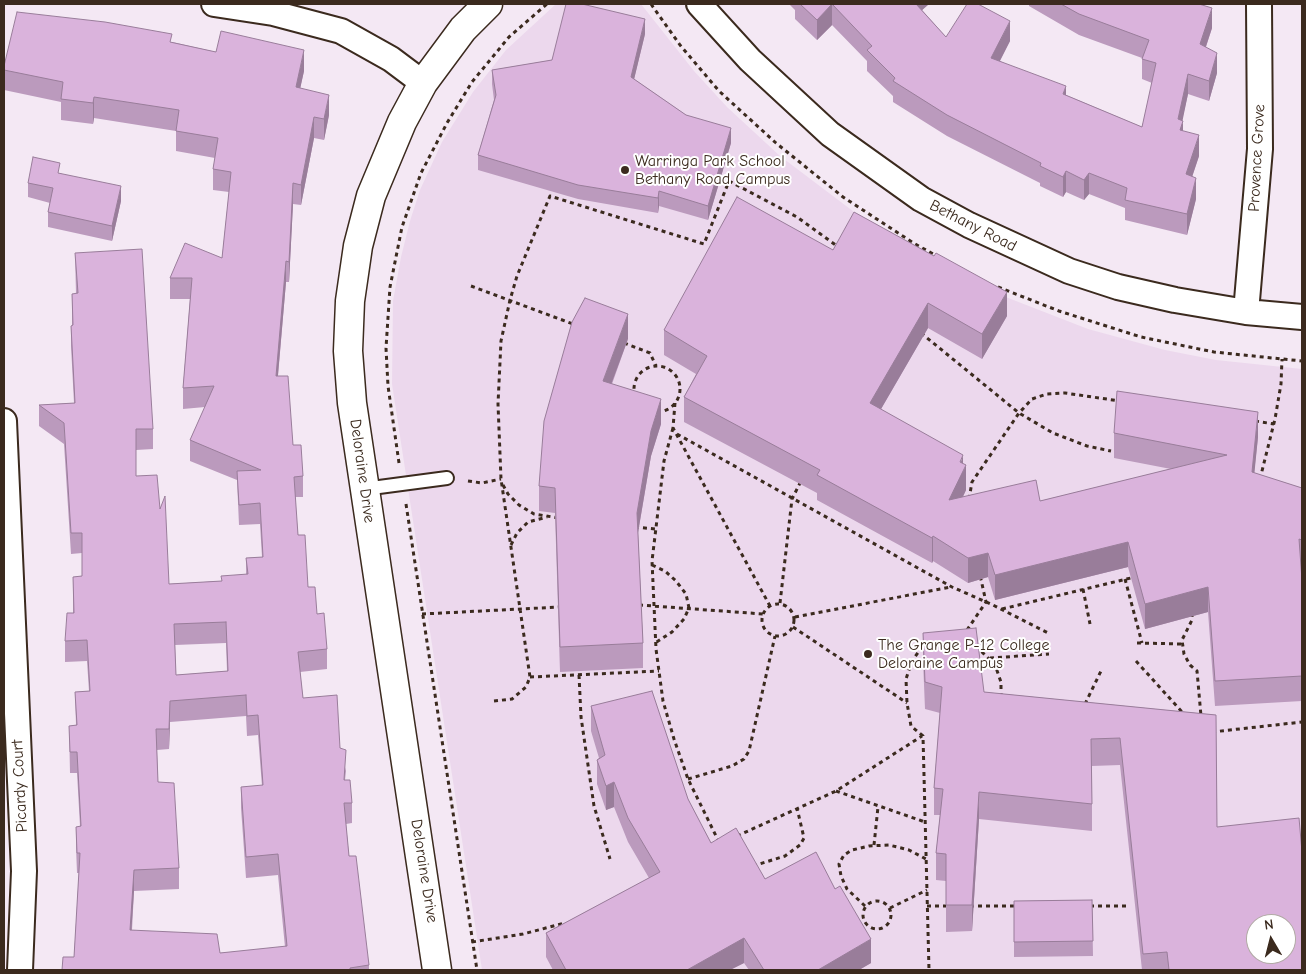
<!DOCTYPE html>
<style>
body{margin:0}
#map{position:relative;width:1306px;height:974px;overflow:hidden;background:#f4e8f4;font-family:"Comic Neue",sans-serif}
canvas{display:block}
.frame{position:absolute;inset:0;border:5px solid #3b2a1e;pointer-events:none}
.north{position:absolute;left:1246px;top:914px;width:50px;height:50px;box-sizing:border-box;background:#fff;border:1px solid #b1aaa5;border-radius:50%;rotate:352deg;font-size:14px;font-weight:700;line-height:20px;text-align:center;color:#3b2a1e}
.north::after{content:'';display:block;margin:auto;width:18px;height:22px;background:#3b2a1e;clip-path:polygon(50% 0,100% 100%,50% 72%,0 100%)}
</style>
<div id="map">
<canvas width="1306" height="974"></canvas>
<div class="frame"></div>
<div class="north">N</div>
</div>
<script>
const c = document.querySelector('canvas').getContext('2d');
c.lineJoin = 'round';
function fillPath(path, color) {
  c.fillStyle = color;
  c.fill(path, 'evenodd');
}
function shape(rows) {
  const path = new Path2D();
  for (const r of rows) {
    if (r.length === 3) {
      path.moveTo(r[0] + r[2], r[1]);
      path.arc(r[0], r[1], r[2], 0, 2 * Math.PI);
      continue;
    }
    path.moveTo(r[0], r[1]);
    for (let i = 2; i < r.length; i += 2) path.lineTo(r[i], r[i + 1]);
  }
  return path;
}
function trace(path, color, width, dash) {
  c.strokeStyle = color;
  c.lineWidth = width;
  c.lineCap = dash ? 'butt' : 'round';
  c.setLineDash(dash || []);
  c.stroke(path);
}
function label(font, color, halo, rows, align = 'center') {
  c.font = font + ' "Comic Neue",sans-serif';
  c.lineWidth = 4;
  c.setLineDash([]);
  c.textBaseline = 'middle';
  c.strokeStyle = halo;
  c.fillStyle = color;
  for (const [text, x, y, turn = 0] of rows) {
    c.save();
    c.translate(x, y);
    c.rotate((+turn || 0) * Math.PI / 180);
    c.textAlign = isNaN(turn) ? turn : align;
    if (halo) c.strokeText(text, 0, 0);
    c.fillText(text, 0, 0);
    c.restore();
  }
}
fillPath(shape([
 [556,4,641,4,694,71,727,107,780,156,870,224,980,287,1088,329,1165,350,1216,360,1302,369,1302,970,482,970,392,384,393,301,401,257,410,221,420,190,442,142,473,92,506,50],
 [1256,924,1286,924,1286,954,1256,954]
]), '#ecd8ed');
const lane = shape([
 [364,489,447,478]
]);
const street = shape([
 [214,4,273,13,341,31,391,59,423,83],
 [699,4,750,60,830,134,921,199,969,225,1069,271,1118,287,1175,300,1246,312,1302,317],
 [1246,312,1260,149,1259,4],
 [4,421,24,871,20,970]
]);
const secondary = shape([
 [437,970,352,403,348,351,350,301,358,246,371,196,402,122,423,83,463,29,488,4]
]);
trace(lane, '#3b2a1e', 16);
trace(street, '#3b2a1e', 28);
trace(secondary, '#3b2a1e', 31);
trace(shape([
 [651,4,680,45,719,91,776,143,843,197,915,244,937,256],
 [471,286,573,324],
 [998,287,1059,311,1141,337,1214,352,1302,361],
 [921,333,1019,413,1053,433,1087,446,1111,451],
 [624,343,650,353,656,366],
 [657,389,23],
 [675,403,673,428,770,606],
 [1255,421,1274,424],
 [673,428,664,461,652,561,656,649,663,701,674,739,688,779,719,842],
 [677,434,952,587,993,605,1050,634],
 [399,463,388,386,386,348,390,287,402,227,421,173,447,123,472,82,509,37,547,4],
 [1260,479,1275,419,1281,384,1282,359],
 [468,481,482,483,501,479],
 [503,485,508,494,519,505,534,514,559,518],
 [969,499,972,482,1019,413,1032,399,1047,394,1065,393,1120,401],
 [406,504,477,970],
 [635,527,655,529],
 [511,545,517,533,528,522,547,517],
 [652,565,665,571,676,581,686,594,689,608,684,619,672,632,655,643],
 [1125,579,1142,643],
 [1083,589,1090,624],
 [780,603,792,499,801,481],
 [778,620,16],
 [639,605,763,614],
 [1002,609,1135,577],
 [1192,613,1192,620,1182,640,1184,654,1190,665,1197,671,1201,716],
 [422,614,560,607],
 [795,617,951,587],
 [793,627,907,703],
 [967,630,986,602,980,575],
 [1137,643,1182,644],
 [976,646,995,665,1001,682,1001,696],
 [924,648,919,651,912,661,906,679,907,703,911,726,923,736,929,970],
 [990,658,1049,654],
 [1136,661,1183,713],
 [579,675,581,717,594,806,610,859],
 [530,677,659,671],
 [494,701,512,699,526,687,530,677,501,479,498,404,501,341,510,300,517,276,550,196,704,244,729,181,797,217,837,246],
 [1085,704,1101,671],
 [1212,732,1302,722],
 [688,779,732,766,744,759,749,751,775,636],
 [836,791,925,822],
 [737,836,836,791,922,736],
 [874,845,878,807],
 [753,866,785,856,800,845,804,838,797,808],
 [877,915,14],
 [865,906,847,889,841,876,839,864,844,855,852,850,869,846,889,845,909,850,926,859],
 [927,906,949,906],
 [970,906,1017,906],
 [1090,906,1128,906],
 [890,908,927,890],
 [472,942,523,934,565,923]
]), '#3b2a1e', 3, [4, 4]);
trace(lane, '#fff', 12);
trace(street, '#fff', 24);
trace(secondary, '#fff', 28);
fillPath(shape([
 [789,4,929,4,922,10,946,37,1010,41,1000,61,1066,95,1142,127,1152,83,1142,79,1142,58,1079,35,1029,6,1029,4,1199,4,1212,28,1206,47,1217,73,1209,101,1188,94,1182,120,1183,131,1199,156,1192,177,1196,199,1187,235,1125,220,1125,208,1089,194,1084,200,1066,192,1063,197,1040,186,1040,183,947,136,893,102,893,96,867,71,867,61,832,25,817,40,795,19,795,10],
 [645,34,634,79,686,115,731,143,708,220,659,206,658,213,578,199,478,170,478,155,494,100,492,84,492,70,552,60],
 [172,42,216,52,304,71,300,88,329,115,324,140,314,138,301,205,293,204,289,282,286,282,278,376,293,445,303,476,303,497,295,497,298,535,308,587,327,649,327,669,300,672,303,698,340,748,346,771,345,780,352,803,352,823,346,824,349,856,369,965,369,970,62,970,74,957,79,873,77,873,76,847,76,827,80,826,77,773,70,773,69,726,76,725,75,692,89,691,87,661,65,662,65,641,73,613,73,577,82,576,82,553,71,554,64,444,39,426,39,405,74,403,71,346,71,326,72,326,72,294,76,294,75,253,153,429,153,449,136,450,136,476,160,509,169,584,221,581,246,575,246,558,262,557,260,524,239,525,237,480,190,461,190,440,205,407,183,409,183,388,190,299,170,299,170,278,222,258,229,192,213,190,213,169,215,158,176,151,176,131,94,118,93,124,61,120,61,102,4,90,4,66],
 [226,643,227,671,176,675,175,645],
 [246,716,247,736,258,735,262,786,241,787,241,808,246,878,278,875,285,947,220,953,132,930,134,891,179,889,179,868,158,782,157,750,169,749,170,722],
 [60,173,121,201,112,241,48,227,48,212,50,203,28,197,28,183],
 [833,250,1007,316,982,359,928,328,881,409,963,463,966,490,963,497,1040,501,1171,469,1114,458,1114,433,1258,437,1254,473,1302,488,1302,565,1301,565,1302,580,1302,701,1215,706,1208,612,1145,629,1128,567,995,600,988,577,968,583,933,561,932,563,817,500,817,493,684,422,684,397,696,374,664,355,664,330],
 [628,339,612,384,661,424,651,456,638,533,643,643,643,668,560,672,555,513,539,511,539,486],
 [923,633,984,692,1216,715,1217,827,1302,970,1142,970,1120,765,1092,766,1092,831,979,819,972,931,946,932,946,881,936,880,936,853,940,815,934,815,934,788,940,713,925,709,923,660],
 [591,706,688,799,711,843,765,879,871,963,859,970,749,970,744,963,730,970,553,970,546,957,546,933,649,878,628,842,614,807,606,810,597,784,597,760,599,758,591,731],
 [1092,900,1093,956,1014,957,1014,901]
]), '#bb9abd');
fillPath(shape([
 [832,4,832,25,817,40,817,20],
 [912,4,929,4,912,19],
 [1212,8,1212,28,1200,64,1200,44],
 [645,19,645,34,631,92,631,77],
 [1010,21,1010,41,991,78,991,58],
 [304,50,304,71,296,108,296,87],
 [1217,53,1217,73,1209,101,1209,81],
 [1188,74,1188,94,1181,128,1183,121,1183,141,1180,151,1178,119],
 [1066,86,1066,107,1063,94],
 [329,95,329,115,324,140,324,119],
 [94,97,94,118,93,124,93,103],
 [314,117,314,138,301,205,301,185],
 [731,128,731,143,708,220,708,206],
 [1199,135,1199,156,1186,195,1186,174],
 [1066,171,1066,192,1063,197,1063,177],
 [1089,173,1089,194,1084,200,1084,180],
 [1196,178,1196,199,1187,235,1187,214],
 [293,183,293,204,289,282,289,262],
 [121,186,121,201,112,241,112,226],
 [659,191,659,206,658,213,658,198],
 [286,261,286,282,276,397,276,376],
 [1007,292,1007,316,982,359,982,334],
 [928,303,928,328,870,428,870,403],
 [628,314,628,339,603,406,603,381],
 [661,399,661,424,651,456,637,538,637,513,651,431],
 [1258,412,1258,437,1252,497,1252,472],
 [963,455,963,472,966,465,966,490,949,525,949,500],
 [933,536,933,561,932,563,932,538],
 [1128,542,1128,567,995,600,995,575],
 [988,553,988,577,968,583,968,558],
 [1208,587,1208,612,1145,629,1145,604],
 [170,701,170,722,169,749,169,729],
 [614,782,614,807,606,810,606,786],
 [979,792,979,819,972,931,972,905],
 [134,870,134,891,130,950,130,930],
 [744,938,744,963,730,970,687,970],
 [871,939,871,963,859,970,818,970]
]), '#997d9a');
const building = shape([
 [566,4,582,4,645,19,631,77,686,115,731,128,708,206,659,191,658,198,578,185,478,155,496,95,492,70,552,60,566,4],
 [800,4,916,4,946,37,967,4,978,4,1010,21,991,58,1066,86,1063,94,1142,127,1156,63,1142,59,1149,40,1079,14,1061,4,1199,4,1212,8,1200,44,1217,53,1209,81,1188,74,1178,119,1183,121,1180,130,1199,135,1186,174,1196,178,1187,214,1125,200,1127,188,1089,173,1084,180,1066,171,1063,177,1040,166,1041,163,947,115,893,81,895,78,867,50,872,46,832,4,817,20,800,4],
 [17,12,105,22,172,34,170,42,216,52,221,31,304,50,296,87,329,95,324,119,314,117,301,185,293,183,289,262,286,261,276,376,288,376,293,445,301,445,303,476,294,477,298,535,305,535,308,587,315,587,317,614,324,613,327,649,298,652,303,698,337,695,340,748,346,750,344,780,350,780,352,803,344,803,349,856,356,856,369,965,350,968,350,970,62,970,63,957,74,957,80,853,77,853,76,827,81,826,77,752,70,752,69,726,77,725,75,692,90,691,87,640,65,641,67,613,74,613,73,577,82,576,82,533,71,533,64,423,39,405,75,403,71,326,73,325,72,294,78,293,75,253,142,249,153,429,136,429,136,476,157,475,160,509,165,496,169,584,222,581,221,576,248,574,246,558,263,557,260,503,239,505,237,471,261,470,190,440,214,386,183,388,192,278,170,278,185,243,222,258,231,172,213,169,218,138,176,131,179,110,94,97,93,103,61,99,63,82,4,70,4,66,17,12],
 [226,622,228,671,176,675,174,624,226,622],
 [246,695,247,716,258,715,263,785,241,787,246,857,278,854,287,946,220,953,217,934,130,930,134,870,179,868,174,783,158,782,156,729,169,729,170,701,246,695],
 [33,157,60,163,58,173,121,186,112,226,48,212,53,188,28,183,33,157],
 [737,197,833,250,854,212,934,256,936,253,1007,292,982,334,928,303,870,403,963,455,960,462,966,465,949,500,1036,480,1040,501,1227,455,1114,433,1117,391,1258,412,1252,472,1302,488,1302,540,1299,539,1302,580,1302,676,1215,681,1208,587,1145,604,1128,542,995,575,988,553,968,558,933,536,932,538,817,475,820,470,684,397,707,356,664,330,737,197],
 [585,298,628,314,603,381,661,399,651,431,637,513,643,643,560,647,555,488,539,486,544,421,572,322,585,298],
 [976,628,984,692,1216,715,1217,827,1299,818,1302,852,1302,970,1169,970,1167,952,1143,954,1120,738,1091,739,1092,804,979,792,972,905,946,905,946,854,936,853,943,789,934,788,942,687,925,682,923,633,976,628],
 [1256,924,1286,924,1286,954,1256,954,1256,924],
 [652,691,688,799,711,843,736,828,765,879,816,852,835,889,840,886,871,939,818,970,764,970,744,938,687,970,660,970,659,969,658,970,566,970,546,933,660,872,628,818,614,782,606,786,597,760,605,755,591,706,652,691],
 [1092,900,1093,941,1014,942,1014,901,1092,900]
]);
fillPath(building, '#dab3dc');
trace(building, '#997d9a', 1);
for (const [x, y, r, color] of [
 [625,170,5,"#3b2a1e"],
 [868,654,5,"#3b2a1e"]
]) {
  const dot = new Path2D();
  dot.arc(x, y, r, 0, 2 * Math.PI);
  c.fillStyle = color;
  c.fill(dot);
  trace(dot, '#fff', 2);
}
label('16px', '#3b2a1e', '#fff', [
 ["Provence Grove",1257,158,-87],
 ["Bethany Road",973,226,27],
 ["Deloraine Drive",362,471,82],
 ["Picardy Court",20,786,-93],
 ["Deloraine Drive",424,871,81]
]);
label('16px', '#3b2a1e', '#fff', [
 ["Warringa Park School",635,161],
 ["Bethany Road Campus",635,179],
 ["The Grange P-12 College",878,645],
 ["Deloraine Campus",878,663]
], 'left');
</script>
